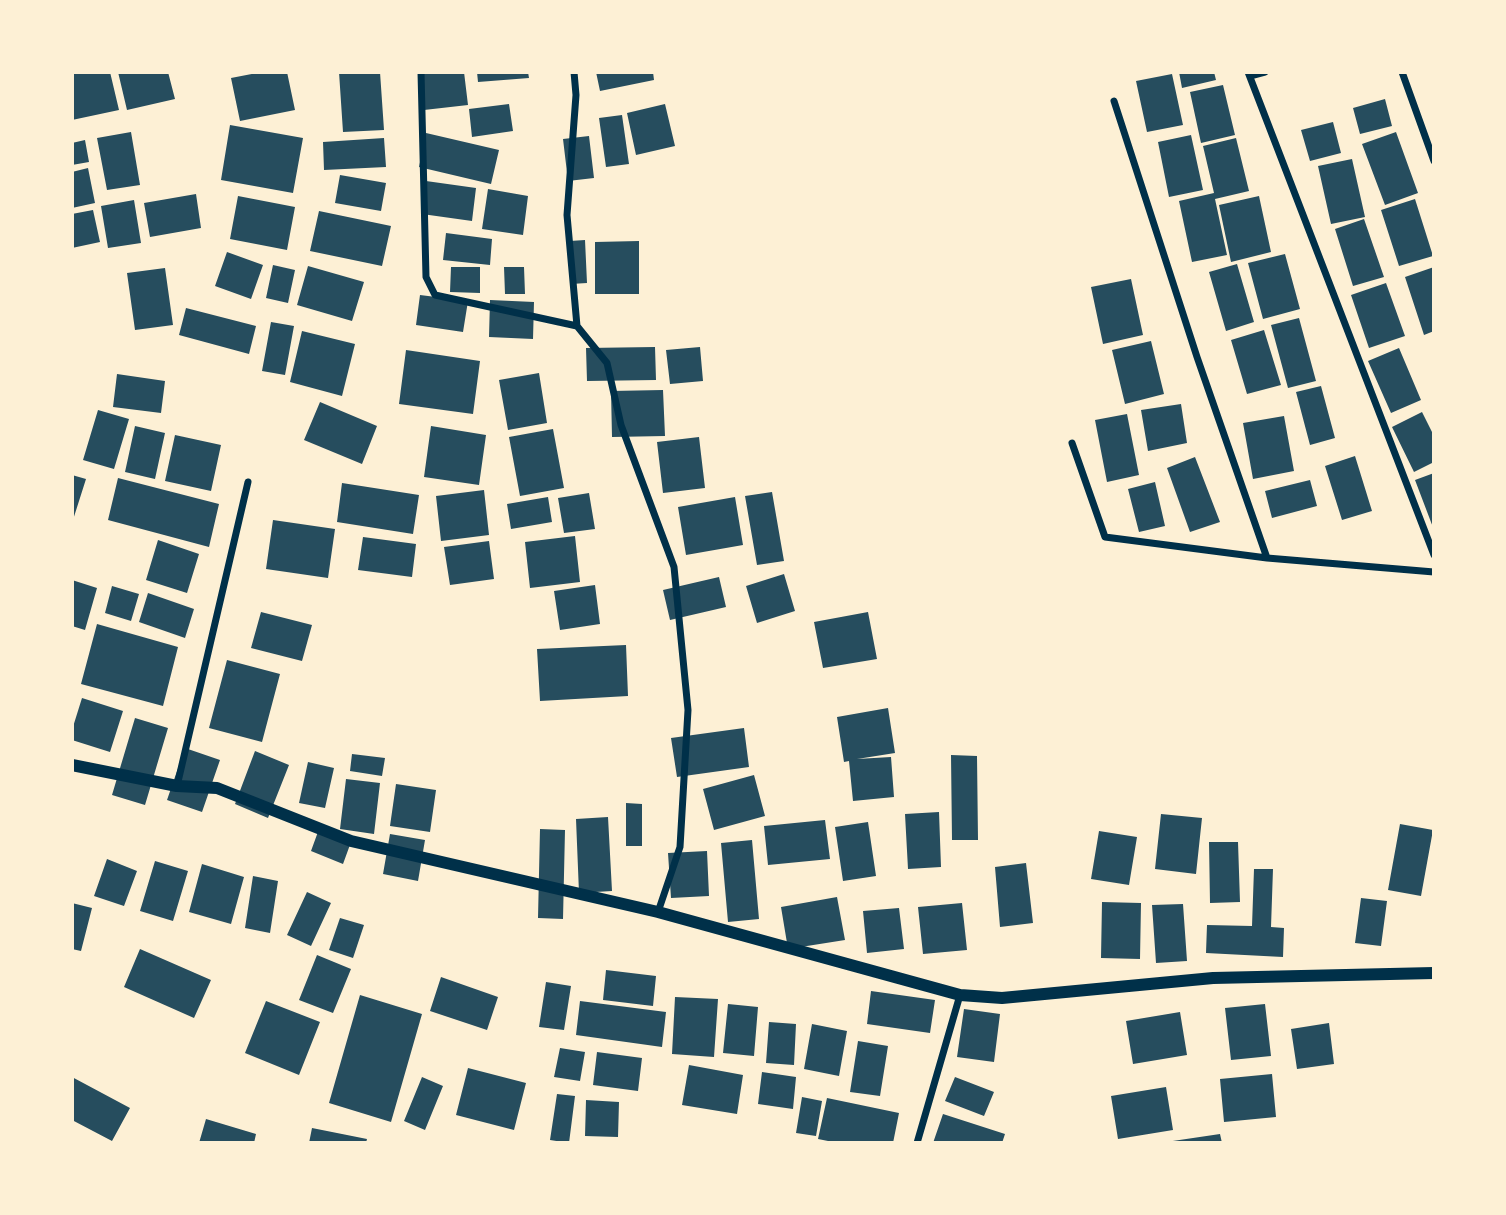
<!DOCTYPE html>
<style>
body{margin:0}
#map{position:relative;width:1506px;height:1215px;overflow:hidden;background:#fdf0d5;font-family:"Source Sans 3",sans-serif}
canvas{display:block}
.frame{position:absolute;inset:0;border:74px solid #fdf0d5;pointer-events:none}
</style>
<div id="map">
<canvas width="1506" height="1215"></canvas>
<div class="frame"></div>
</div>
<script>
const c = document.querySelector('canvas').getContext('2d');
c.lineJoin = 'round';
function fillPath(path, color) {
  c.fillStyle = color;
  c.fill(path, 'evenodd');
}
function shape(rows) {
  const path = new Path2D();
  for (const r of rows) {
    path.moveTo(r[0], r[1]);
    for (let i = 2; i < r.length; i += 2) path.lineTo(r[i], r[i + 1]);
  }
  return path;
}
function trace(path, color, width, dash) {
  c.strokeStyle = color;
  c.lineWidth = width;
  c.lineCap = dash ? 'butt' : 'round';
  c.setLineDash(dash || []);
  c.stroke(path);
}
fillPath(shape([
 [72,72,110,72,119,110,72,120],
 [118,72,168,72,175,99,127,110],
 [262,72,287,72,295,110,240,121,231,78],
 [339,72,380,72,384,130,343,132],
 [420,72,464,72,468,105,424,110],
 [477,72,528,72,529,78,478,82],
 [596,72,653,72,654,80,600,91],
 [1179,72,1214,72,1216,80,1182,88],
 [1172,74,1183,125,1147,132,1136,81],
 [1223,85,1235,135,1201,143,1190,92],
 [1385,99,1392,126,1360,134,1353,108],
 [509,104,513,131,472,137,469,109],
 [665,104,675,146,636,155,627,113],
 [622,115,629,164,606,167,599,118],
 [1333,122,1341,153,1310,161,1301,130],
 [230,125,303,138,293,193,221,180],
 [131,132,140,185,107,190,97,138],
 [1396,132,1418,193,1385,205,1362,144],
 [426,133,499,150,491,184,419,167],
 [1191,135,1203,190,1169,197,1158,142],
 [589,136,594,178,568,181,563,139],
 [384,138,386,167,324,170,323,142],
 [1236,138,1249,191,1215,199,1227,255,1192,262,1179,201,1214,193,1203,146],
 [85,140,89,162,72,165,72,143],
 [1352,159,1365,217,1331,224,1318,166],
 [88,168,95,203,72,208,72,172],
 [340,175,386,183,381,211,335,203],
 [426,181,476,188,472,221,422,214],
 [488,189,528,196,523,235,482,229],
 [196,194,201,228,150,237,144,203],
 [238,196,295,207,287,250,230,239],
 [1259,196,1271,252,1231,262,1219,205],
 [1415,199,1433,256,1399,266,1381,210],
 [134,200,141,243,108,248,101,206],
 [93,210,100,242,72,248,72,214],
 [319,211,391,226,382,266,310,251],
 [1364,219,1384,277,1353,286,1335,229],
 [446,233,492,239,490,265,443,260],
 [585,240,587,283,571,284,570,241],
 [639,241,639,294,595,294,595,242],
 [227,252,263,265,251,299,215,286],
 [1285,254,1300,309,1263,319,1248,263],
 [1237,264,1254,322,1226,331,1209,272],
 [273,265,295,270,288,303,266,298],
 [308,266,364,282,352,321,297,305],
 [451,267,480,267,480,293,450,292],
 [504,267,524,267,525,294,505,294],
 [1434,267,1434,331,1424,335,1405,277],
 [165,268,173,325,135,330,127,273],
 [1131,279,1143,335,1103,344,1091,287],
 [1386,283,1405,336,1369,348,1351,295],
 [420,295,468,301,463,332,416,325],
 [490,300,534,302,533,339,489,337],
 [186,308,256,326,249,354,179,335],
 [1299,318,1316,381,1288,388,1271,325],
 [271,322,294,326,285,375,262,371],
 [1264,330,1281,385,1247,394,1231,340],
 [302,331,355,344,342,396,290,382],
 [1151,341,1164,394,1125,404,1112,350],
 [655,347,656,380,587,381,586,348],
 [700,347,703,381,670,384,666,350],
 [1399,348,1421,400,1391,413,1368,361],
 [406,350,480,361,473,414,399,404],
 [539,373,547,423,508,430,499,380],
 [117,374,165,381,161,413,113,407],
 [1321,386,1335,438,1310,445,1296,392],
 [663,390,665,436,612,437,611,391],
 [320,402,377,426,362,464,304,440],
 [1181,404,1187,443,1148,451,1141,410],
 [98,410,129,419,114,469,83,460],
 [1422,412,1434,436,1434,462,1414,472,1392,427],
 [1127,414,1139,475,1107,482,1095,420],
 [1284,416,1294,471,1253,479,1243,423],
 [135,426,165,433,155,479,125,472],
 [431,426,486,435,479,485,424,477],
 [553,429,564,488,520,496,509,437],
 [175,435,221,445,211,491,165,481],
 [699,437,705,488,663,493,657,442],
 [1355,456,1372,511,1342,520,1325,466],
 [1195,457,1220,522,1190,532,1167,468],
 [1434,473,1434,530,1415,480],
 [72,475,86,479,72,523],
 [118,478,219,504,209,547,108,520],
 [1310,480,1317,506,1272,518,1265,491],
 [1155,482,1165,526,1139,532,1128,489],
 [342,483,419,495,413,534,337,522],
 [484,490,489,535,441,541,436,496],
 [772,492,784,561,757,565,745,496],
 [589,493,595,529,564,533,558,498],
 [548,497,552,522,511,529,507,504],
 [735,497,743,545,686,555,678,507],
 [273,520,335,529,328,578,266,569],
 [575,536,580,582,530,588,525,542],
 [363,537,416,544,412,577,358,570],
 [158,540,199,554,187,593,146,580],
 [489,541,494,579,450,585,444,547],
 [784,574,795,611,757,623,746,586],
 [719,577,726,607,670,620,663,590],
 [72,580,97,588,85,630,72,626],
 [595,585,600,624,560,630,554,591],
 [112,586,139,594,131,621,105,613],
 [148,593,194,609,185,638,139,622],
 [261,612,312,625,302,661,251,648],
 [868,612,877,659,823,668,814,622],
 [97,624,178,647,163,706,81,684],
 [626,645,628,696,540,701,537,649],
 [227,660,280,674,262,742,209,728],
 [82,698,123,711,110,752,72,740,72,730],
 [888,708,895,753,857,759,891,757,894,797,853,801,849,761,844,762,837,717],
 [135,718,168,728,145,805,112,795],
 [744,728,749,767,677,777,671,738],
 [185,748,220,760,202,812,167,800],
 [255,751,289,765,268,818,235,804],
 [352,754,385,758,382,776,350,771],
 [951,755,977,756,978,840,952,840],
 [308,762,334,768,325,808,299,803],
 [754,775,765,816,714,830,703,789],
 [346,779,380,783,374,834,340,829],
 [396,784,436,790,430,832,390,826],
 [626,803,642,804,642,846,626,846],
 [939,812,941,867,908,869,905,814],
 [1161,814,1202,818,1196,874,1155,869],
 [608,817,612,891,579,893,576,819],
 [825,820,830,859,768,865,764,826],
 [868,822,876,876,843,881,835,827],
 [1400,824,1433,830,1421,896,1388,890],
 [319,829,351,842,343,864,311,851],
 [540,829,565,830,563,919,538,918],
 [1099,831,1137,837,1129,885,1091,879],
 [390,834,425,840,418,881,383,874],
 [752,840,759,919,728,922,721,843],
 [1209,842,1238,842,1240,902,1210,903],
 [707,851,709,896,671,898,668,853],
 [107,859,137,871,124,906,94,896],
 [155,861,188,871,173,921,140,911],
 [1026,863,1033,923,1000,927,995,867],
 [202,864,244,877,231,924,189,912],
 [1254,869,1273,869,1271,927,1284,928,1283,957,1206,953,1207,925,1252,926],
 [253,876,278,881,270,933,245,928],
 [307,892,331,903,311,946,287,935],
 [837,897,845,940,788,949,781,907],
 [1361,898,1387,901,1381,946,1355,943],
 [1102,902,1141,903,1140,959,1101,958],
 [72,903,92,908,81,951,72,949],
 [962,903,967,950,923,954,918,907],
 [1183,904,1187,961,1156,963,1152,905],
 [899,908,904,949,867,953,863,911],
 [340,918,364,925,353,958,329,950],
 [140,949,211,980,194,1018,124,987],
 [317,955,351,969,333,1013,299,1000],
 [606,970,656,976,653,1006,603,1000],
 [441,977,498,997,487,1030,430,1011],
 [546,982,571,986,564,1030,539,1027],
 [871,991,935,1000,930,1033,867,1024],
 [360,995,422,1014,391,1122,329,1103],
 [675,997,718,999,714,1057,672,1054],
 [266,1001,320,1022,299,1075,245,1053],
 [580,1001,666,1012,662,1047,576,1035],
 [728,1004,758,1007,754,1056,723,1053],
 [1265,1004,1271,1056,1231,1060,1225,1008],
 [964,1009,1000,1014,994,1062,957,1057],
 [1180,1012,1187,1055,1133,1064,1126,1021],
 [769,1022,796,1024,794,1065,766,1063],
 [1329,1023,1334,1064,1297,1069,1291,1029],
 [812,1024,847,1031,839,1076,804,1069],
 [858,1041,888,1046,880,1096,850,1092],
 [560,1048,585,1052,580,1081,554,1077],
 [597,1052,642,1058,638,1091,593,1085],
 [689,1065,743,1075,737,1114,682,1105],
 [468,1068,526,1083,514,1130,456,1115],
 [762,1072,796,1077,793,1109,758,1104],
 [1272,1074,1276,1117,1224,1122,1220,1079],
 [72,1077,130,1108,112,1141,72,1120],
 [422,1077,443,1086,425,1130,404,1121],
 [955,1077,994,1092,984,1116,945,1101],
 [1166,1087,1173,1130,1118,1139,1111,1096],
 [557,1094,575,1096,569,1143,550,1140],
 [802,1097,822,1101,816,1136,796,1133],
 [827,1098,899,1113,893,1143,838,1143,818,1139],
 [586,1100,619,1102,618,1137,585,1136],
 [943,1114,1005,1134,1002,1143,933,1143],
 [206,1119,256,1134,254,1143,199,1143],
 [312,1128,367,1139,366,1143,309,1143],
 [1220,1134,1222,1143,1166,1143,1166,1142]
]), '#264d5e');
trace(shape([
 [421,72,426,277,435,295,577,326],
 [574,72,576,95,567,215,577,326,607,363,621,425,674,567,688,710,680,847,658,912],
 [1248,72,1434,555],
 [1402,72,1434,161],
 [1250,76,1265,72],
 [1114,101,1197,357,1267,558],
 [1072,443,1105,537,1267,558,1434,572],
 [177,786,248,482],
 [917,1143,960,995]
]), '#003049', 7);
trace(shape([
 [72,765,177,786,217,788,351,841,658,912,960,995,1002,998,1213,978,1434,973]
]), '#003049', 12);
</script>
